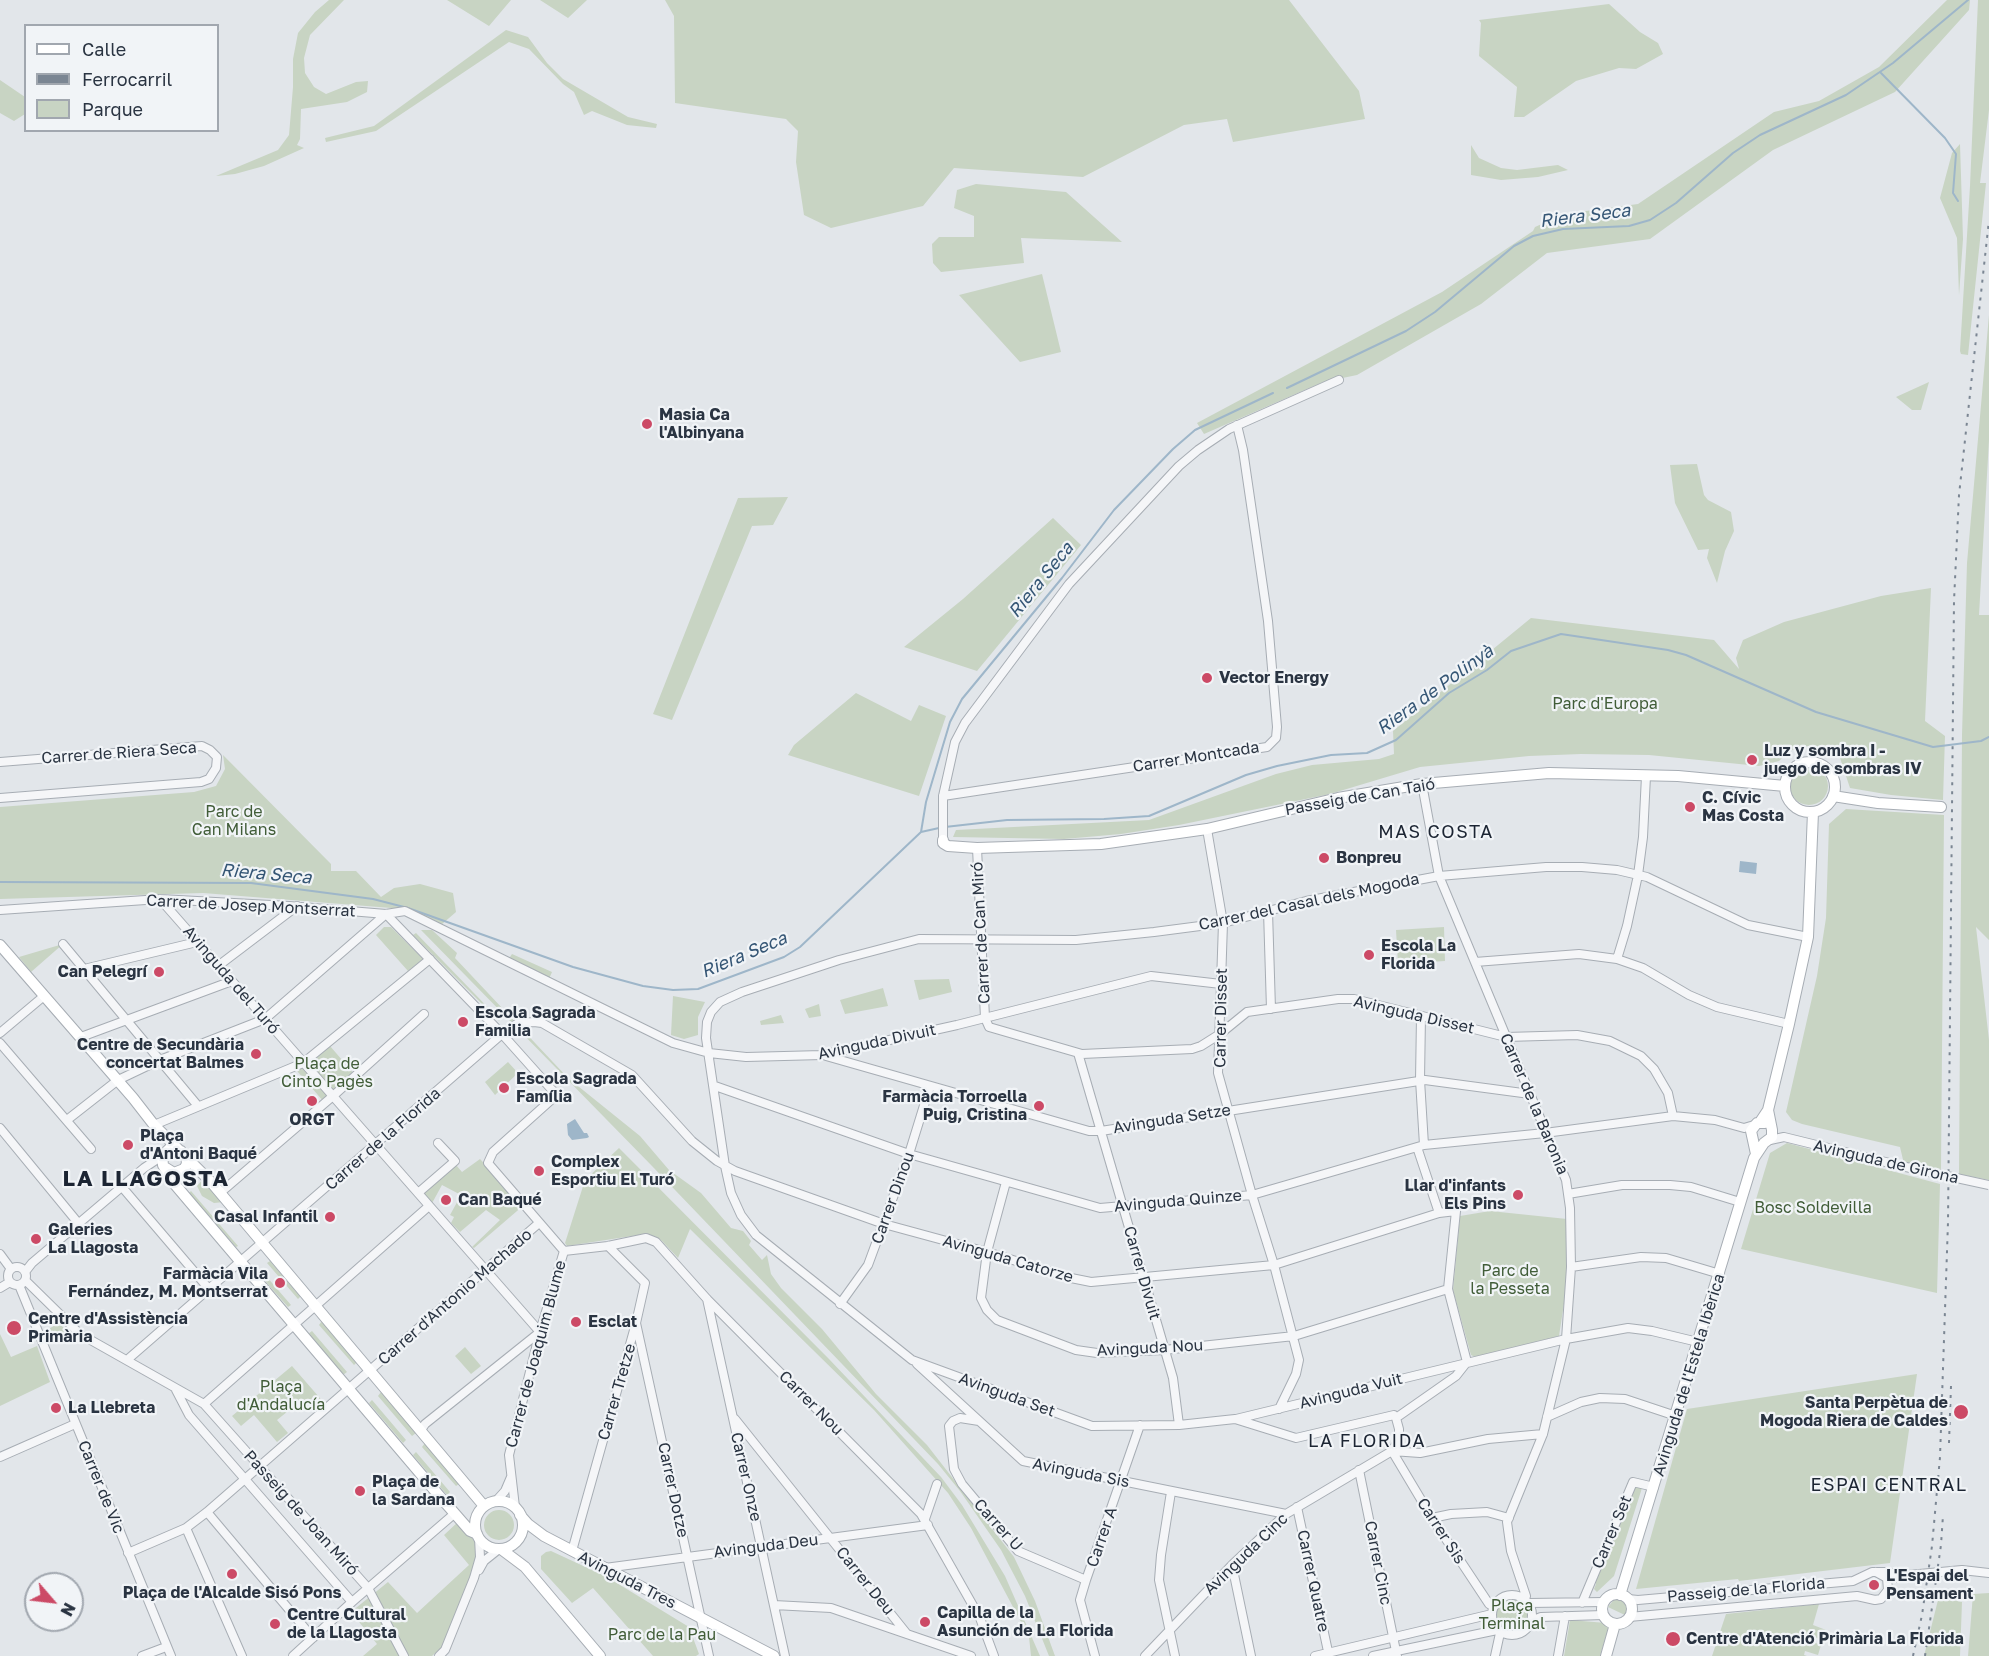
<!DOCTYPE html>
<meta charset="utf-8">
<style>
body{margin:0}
#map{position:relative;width:1989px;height:1656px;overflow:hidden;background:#e2e6ea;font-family:"Golos Text",sans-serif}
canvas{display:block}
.legend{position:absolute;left:24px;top:24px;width:195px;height:108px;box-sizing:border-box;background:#f1f4f7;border:2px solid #a1a7af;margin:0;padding:8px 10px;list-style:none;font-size:18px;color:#2a3442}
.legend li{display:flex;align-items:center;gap:12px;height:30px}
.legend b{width:30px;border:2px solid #a1a7af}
.north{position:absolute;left:24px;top:1572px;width:60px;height:60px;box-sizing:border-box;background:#f1f4f7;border:2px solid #a1a7af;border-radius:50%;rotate:118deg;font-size:16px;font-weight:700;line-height:24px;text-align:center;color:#2a3442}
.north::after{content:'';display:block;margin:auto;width:21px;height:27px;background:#cc4a66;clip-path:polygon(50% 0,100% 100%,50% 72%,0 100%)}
</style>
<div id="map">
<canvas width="1989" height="1656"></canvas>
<ul class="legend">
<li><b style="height:8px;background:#fff"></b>Calle</li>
<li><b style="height:8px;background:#7b8693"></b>Ferrocarril</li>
<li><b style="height:16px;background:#c8d4c3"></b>Parque</li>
</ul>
<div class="north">N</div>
</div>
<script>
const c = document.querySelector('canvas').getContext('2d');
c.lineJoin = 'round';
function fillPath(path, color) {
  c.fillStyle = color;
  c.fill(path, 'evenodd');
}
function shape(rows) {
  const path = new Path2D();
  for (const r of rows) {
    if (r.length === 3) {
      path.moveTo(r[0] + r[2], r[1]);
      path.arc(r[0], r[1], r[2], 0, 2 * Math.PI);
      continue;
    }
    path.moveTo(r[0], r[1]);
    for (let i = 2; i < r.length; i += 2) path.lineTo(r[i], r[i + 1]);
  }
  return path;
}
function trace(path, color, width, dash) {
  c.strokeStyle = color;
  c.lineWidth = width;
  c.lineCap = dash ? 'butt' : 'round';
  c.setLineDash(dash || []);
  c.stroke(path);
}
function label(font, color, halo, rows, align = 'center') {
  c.font = font + ' "Golos Text",sans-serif';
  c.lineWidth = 4.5;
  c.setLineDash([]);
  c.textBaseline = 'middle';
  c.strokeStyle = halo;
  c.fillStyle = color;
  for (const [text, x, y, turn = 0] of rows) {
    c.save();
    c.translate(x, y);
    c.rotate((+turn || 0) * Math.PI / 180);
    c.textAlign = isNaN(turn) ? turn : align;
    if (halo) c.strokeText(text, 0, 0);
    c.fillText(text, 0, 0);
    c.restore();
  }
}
fillPath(shape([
 [329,0,344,0,310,35,304,58,305,73,314,87,326,94,356,82,368,81,367,92,347,102,301,109,300,139,297,145,304,148,264,166,235,174,216,176,278,150,289,135,293,87,293,59,298,33,315,12],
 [447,0,511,0,489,26],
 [540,0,587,0,568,18],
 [665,0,1289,0,1359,91,1365,119,1233,142,1227,119,1184,125,1083,177,954,168,923,206,831,228,804,215,796,162,798,131,786,119,675,103,674,16],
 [1947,0,1970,0,1969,10,1895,92,1773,150,1650,239,1547,253,1481,304,1357,375,1323,382,1204,434,1197,423,1442,292,1533,231,1535,227,1564,214,1638,204,1774,112,1819,101,1879,67],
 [1978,0,1989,0,1989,110,1980,183,1986,183,1968,355,1961,354,1960,351,1970,186],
 [1609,4,1640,32,1658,43,1663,54,1636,69,1619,68,1576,81,1524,117,1514,117,1517,87,1479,56,1481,23,1479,20],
 [506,30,528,37,547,63,563,79,628,117,657,124,656,128,627,125,592,111,584,115,574,92,563,84,529,49,509,42,376,131,326,142,325,138,374,126],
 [0,80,25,97,25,114,14,121,0,113],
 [1960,144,1963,239,1959,295,1957,238,1940,198,1952,153],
 [1471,145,1479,158,1501,168,1517,170,1558,165,1568,170,1538,177,1501,180,1471,175],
 [976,184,1066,192,1122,242,1021,238,1024,263,941,272,933,263,932,244,939,237,974,237,974,216,954,208,957,190],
 [1042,274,1061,352,1020,362,959,295],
 [1989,315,1989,440,1979,615,1989,615,1989,940,1976,927,1989,1040,1989,1180,1959,1174,1962,735,1967,563],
 [1929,382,1921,410,1912,410,1896,397],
 [1697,464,1704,495,1708,500,1731,512,1734,531,1725,551,1717,583,1707,558,1709,549,1698,550,1675,503,1670,465],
 [788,497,773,525,752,526,672,720,653,714,738,498],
 [1053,518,1081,545,977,671,904,647,963,599],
 [1931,588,1925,721,1945,736,1943,800,1891,795,1850,788,1840,758,1825,748,1808,746,1789,751,1779,761,1759,766,1649,755,1581,754,1529,756,1420,767,1330,794,1179,825,1121,834,1064,839,953,837,956,830,1149,820,1276,774,1312,765,1379,759,1394,754,1393,731,1531,618,1714,640,1739,669,1736,658,1743,640,1784,622,1881,596],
 [856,693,911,721,919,705,946,716,919,796,788,755,794,745],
 [223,755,331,864,331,871,356,871,381,897,394,888,420,884,453,893,456,912,441,925,404,909,203,893,0,899,0,807,194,792,216,786,225,769],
 [1809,786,19],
 [1846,809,1944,815,1941,1169,1904,1164,1900,1147,1802,1124,1792,1120,1786,1112,1817,976,1826,918,1829,824],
 [384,927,391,927,423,959,408,971,376,935],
 [1444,927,1445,961,1398,964,1396,930],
 [421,930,432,930,457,953,455,958,568,1078,640,1136,669,1170,701,1193,731,1228,743,1231,751,1241,749,1245,762,1260,767,1255,771,1274,781,1288,822,1329,876,1394,927,1445,1014,1557,1035,1601,1055,1656,1049,1656,1025,1596,1001,1550,960,1491,938,1464,652,1166],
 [416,933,500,1020,499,1021,413,935],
 [63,944,31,972,19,957],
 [512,954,552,972,549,979,508,960],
 [949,979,952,992,919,1000,914,980],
 [883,988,888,1006,845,1014,840,1000],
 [673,996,705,1002,698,1017,698,1035,684,1039,671,1035],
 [819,1004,821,1016,809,1018,805,1009],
 [781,1015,784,1023,761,1025,760,1021],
 [330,1046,355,1075,324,1102,297,1071],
 [508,1062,518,1073,495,1095,485,1082],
 [1787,1143,1940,1184,1937,1293,1741,1249,1770,1153],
 [619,1148,829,1359,941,1477,962,1505,1005,1576,1040,1656,1031,1656,1029,1637,971,1528,948,1493,874,1410,690,1229,678,1258,662,1241,656,1237,645,1234,567,1246,565,1243,585,1180],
 [480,1159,524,1205,474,1248,472,1247,500,1220,486,1210,460,1232,451,1223,454,1217,450,1215,461,1195,442,1185,431,1205,422,1193,456,1165,462,1172],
 [204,1178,224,1202,214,1203,202,1196,197,1186],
 [191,1191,238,1246,236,1247,189,1193],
 [1490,1211,1567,1219,1567,1284,1559,1336,1477,1358,1471,1355,1453,1290,1460,1216],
 [270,1261,300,1296,301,1296,298,1299,267,1263],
 [260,1269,291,1305,288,1307,257,1272],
 [322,1321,357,1362,354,1365,319,1325],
 [59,1323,69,1333,48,1341,45,1331],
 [312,1331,347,1372,343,1375,308,1334],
 [0,1334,11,1357,37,1346,50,1382,0,1406],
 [465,1347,481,1366,471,1374,455,1356],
 [292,1366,326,1405,317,1415,303,1399,277,1420,288,1433,277,1442,254,1415,241,1426,232,1416],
 [1917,1374,1890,1563,1739,1581,1738,1579,1636,1589,1687,1409],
 [381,1392,416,1433,412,1436,378,1396],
 [372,1400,406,1440,403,1443,369,1403],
 [425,1443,459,1484,456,1486,422,1447],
 [416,1452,450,1492,447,1495,413,1455],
 [1634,1485,1642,1488,1614,1576,1597,1592,1594,1589,1596,1584,1595,1580],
 [499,1525,15],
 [459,1521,475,1542,477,1552,472,1578,441,1648,432,1656,363,1656,377,1644,351,1612,388,1582,417,1613,469,1565,444,1535],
 [551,1551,607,1577,689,1627,699,1654,696,1656,653,1656,593,1588,572,1603,541,1569,541,1556,546,1552],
 [1989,1593,1989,1656,1968,1656,1973,1594],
 [1613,1595,1620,1595,1628,1599,1631,1608,1629,1617,1608,1607,1613,1601],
 [1512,1615,20],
 [1939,1596,1962,1602,1960,1656,1924,1656],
 [1819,1604,1813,1625,1826,1630,1823,1640,1810,1636,1808,1640,1821,1645,1818,1655,1805,1651,1804,1655,1807,1656,1712,1656,1726,1614],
 [1570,1620,1606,1623,1608,1629,1600,1656,1564,1656]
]), '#c8d4c3');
fillPath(shape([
 [1740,861,1757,863,1756,874,1739,872],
 [575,1119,584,1133,587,1133,589,1137,587,1138,572,1140,568,1135,567,1124]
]), '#9eb6c9');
trace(shape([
 [1881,73,1945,138,1956,154,1953,193,1958,201],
 [1287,388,1406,331,1435,312,1514,246,1533,236,1563,229,1629,226,1650,220,1676,203,1733,153,1760,135,1846,95,1893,63,1968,0],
 [945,827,1007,820,1104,819,1149,816,1246,775,1277,766,1331,755,1367,753,1396,740,1449,693,1487,670,1511,651,1561,634,1668,650,1686,655,1816,712,1933,747,1981,741,1989,737],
 [921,832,939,828],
 [0,882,251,883,373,899,408,908,573,967,643,986,673,990,698,989,784,957,800,947,921,832,926,802,950,722,962,699,1062,578,1114,510,1173,449,1195,430,1273,393]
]), '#9eb6c9', 2);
const street = shape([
 [0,762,202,746,210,750,217,757,216,768,209,779,201,782,0,798],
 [1422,784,1439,876,1566,1180,1570,1208,1571,1267,1566,1339,1543,1434,1507,1522,1511,1551,1526,1596,1525,1599],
 [943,796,1267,747,1276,738,1277,727,1268,621,1243,450,1237,425],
 [1207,829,1223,923,1218,1073,1252,1195,1274,1265,1299,1360,1296,1374,1279,1409],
 [943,840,943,796,955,742,965,723,1069,584,1179,466,1198,450,1229,429,1339,380],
 [977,848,985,1018,989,1027,1082,1054,1192,1049,1201,1046,1220,1034,1247,1012,1338,999,1354,999,1506,1037,1577,1035,1610,1041,1641,1056,1654,1069,1668,1093,1673,1116],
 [160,899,540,1332,425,1424,421,1430],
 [0,910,160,899,289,906,386,914,405,911,673,1043,709,1053,746,1057,822,1055,957,1025,1151,976,1221,984],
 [1268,911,1271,1009],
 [63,944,198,1106],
 [1617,959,1627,926,1638,875,1643,837,1646,776],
 [1475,962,1579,954,1617,959,1643,968,1689,995,1717,1007,1789,1024],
 [218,966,297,906],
 [84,969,197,942],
 [1421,1016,1420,1080,1424,1145],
 [0,1033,44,996],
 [81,1037,232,981],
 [0,1043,91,1149],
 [1078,1053,1173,1378,1179,1425],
 [826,1056,1089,1131,1101,1131,1425,1080,1530,1094],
 [715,1086,909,1154,1100,1208,1252,1195,1424,1145,1545,1133,1673,1116,1715,1120,1744,1128,1754,1125],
 [67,1120,118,1080,160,1060,265,1019,386,914,502,1034,553,1091,551,1100,493,1152,488,1163,564,1251],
 [154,1125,303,1063,430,959],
 [0,1128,79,1224],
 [1770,1140,1784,1137,1906,1167],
 [1417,1147,1439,1213,1456,1211,1448,1289,1467,1362],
 [1006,1182,987,1252,981,1298,987,1310,997,1320,1076,1350,1097,1353,1164,1350,1294,1336,1448,1289],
 [122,1187,209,1289],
 [220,1193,333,1096,424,1014],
 [418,1193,455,1161,438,1143],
 [1568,1194,1622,1185,1670,1185,1691,1187,1740,1202],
 [564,1251,608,1246,646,1238,656,1242,707,1299,921,1514,980,1618,994,1656],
 [0,1254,11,1269],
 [17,1276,9],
 [1571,1267,1641,1257,1666,1258,1720,1274],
 [25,1272,32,1263,144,1168,162,1156],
 [25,1280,80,1334,204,1404,368,1588,404,1656],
 [19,1285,171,1656],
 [0,1288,10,1282],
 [707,1299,785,1656],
 [840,1304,868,1265,909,1154,930,1086],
 [636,1323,709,1656],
 [127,1360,502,1034,518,1023,534,1022,542,1023,632,1075,692,1141,717,1161,735,1171,884,1224,987,1252,1071,1278,1091,1282,1274,1265,1439,1213],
 [1467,1362,1456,1376,1396,1418,1394,1415,1296,1438,1235,1419,1179,1425,1092,1426,912,1360,756,1235,741,1215,731,1193,725,1166,706,1038,707,1022,711,1012,720,1002,742,992,839,960,919,939,1076,940,1154,932,1223,923,1306,901,1439,876,1546,867,1582,867,1617,870,1647,877,1748,925,1808,937],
 [917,1364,1023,1461,1286,1514],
 [176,1390,189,1415,352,1602],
 [204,1404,429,1206],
 [1547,1417,1581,1402,1600,1398,1625,1399,1676,1416],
 [735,1419,907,1634],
 [1236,1419,1566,1339,1628,1328,1652,1331,1698,1342],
 [979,1421,960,1418,953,1421,949,1426,954,1469,962,1484,1018,1551,1086,1580,1080,1600,1095,1656],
 [1392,1451,1432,1518,1489,1604,1494,1607],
 [1392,1451,1420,1453,1488,1439,1543,1434],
 [0,1457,75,1424],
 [1359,1470,1397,1656],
 [1171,1492,1161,1555,1159,1580,1175,1656],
 [496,1501,505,1491,511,1477],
 [515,1507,509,1455,540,1332,564,1251],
 [1297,1507,1329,1656],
 [207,1512,313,1638],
 [1432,1518,1451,1514,1487,1512,1509,1518],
 [925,1519,937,1484],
 [186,1528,242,1656],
 [572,1551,636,1323,645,1283,608,1246],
 [128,1553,186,1528,207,1512,539,1223],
 [1232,1565,1251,1656],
 [605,1568,928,1525],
 [479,1570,484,1561,499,1549],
 [1895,1578,1898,1576,1962,1570,1989,1573],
 [1086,1580,1140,1425],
 [1512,1615,20],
 [1628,1599,1638,1600,1853,1581,1872,1572,1889,1572,1898,1576],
 [1529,1603,1604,1602],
 [1582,1603,1633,1482,1654,1487],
 [774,1605,831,1608,971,1656],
 [1629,1617,1857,1596,1875,1600,1881,1599,1888,1590,1887,1578,1876,1572],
 [1531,1621,1541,1617,1603,1615],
 [142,1656,166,1647],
 [293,1656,352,1602,454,1514],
 [439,1656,445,1650,474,1578,480,1557,479,1538],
 [1145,1656,1232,1565,1286,1514,1392,1451,1399,1440,1399,1429,1396,1418],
 [1315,1656,1492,1614],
 [1373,1656,1497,1630],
 [1495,1656,1500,1633],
 [1558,1656,1565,1616]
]);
const secondary = shape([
 [1810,787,25],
 [1833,796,1878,803,1941,807],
 [943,840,943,843,948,846,977,848,1101,844,1207,829,1338,798,1422,784,1549,773,1678,776,1785,786],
 [0,945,133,1098,154,1125,211,1182,484,1506],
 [1760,1122,1768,1110,1789,1024,1808,937,1813,812],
 [181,1151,169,1149,162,1156,163,1165,172,1181,442,1499,470,1531,477,1534],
 [1756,1154,1751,1131,1757,1123,1765,1123],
 [166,1168,174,1173,184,1169,187,1164,186,1155],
 [499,1525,24],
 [520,1515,528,1524,544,1536,774,1656],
 [501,1549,525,1567,600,1656],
 [1617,1609,15],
 [1620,1595,1754,1158,1764,1143,1772,1137,1772,1130,1768,1110],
 [1606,1656,1615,1624]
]);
trace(street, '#a7adb4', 10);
trace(secondary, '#a7adb4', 12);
trace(street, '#f5f6f8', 8);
trace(secondary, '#fff', 10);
trace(shape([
 [1949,1443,1951,1386],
 [1913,1656,1922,1615,1932,1546,1940,1457,1948,1222,1954,601,1959,495,1989,220],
 [1925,1656,1941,1545,1943,1515]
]), '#7b8693', 2, [3, 6]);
const streetBridge = shape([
 [1906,1167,1989,1185]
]);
trace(streetBridge, '#a7adb4', 10, []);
trace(streetBridge, '#f5f6f8', 8);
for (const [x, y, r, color] of [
 [647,424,6,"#cc4a66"],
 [1207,678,6,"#cc4a66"],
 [1752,760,6,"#cc4a66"],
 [1690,807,6,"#cc4a66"],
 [1324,858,6,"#cc4a66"],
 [1369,955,6,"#cc4a66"],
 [159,972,6,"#cc4a66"],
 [463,1022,6,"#cc4a66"],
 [256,1054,6,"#cc4a66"],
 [504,1088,6,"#cc4a66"],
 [312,1101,6,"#cc4a66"],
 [1039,1106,6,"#cc4a66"],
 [128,1145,6,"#cc4a66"],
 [539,1171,6,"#cc4a66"],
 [1518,1195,6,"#cc4a66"],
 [446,1200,6,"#cc4a66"],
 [330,1217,6,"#cc4a66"],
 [36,1239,6,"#cc4a66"],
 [280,1283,6,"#cc4a66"],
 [576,1322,6,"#cc4a66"],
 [14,1328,8,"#cc4a66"],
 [56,1408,6,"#cc4a66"],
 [1961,1412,8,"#cc4a66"],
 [360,1491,6,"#cc4a66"],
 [232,1574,6,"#cc4a66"],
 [1874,1585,6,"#cc4a66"],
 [925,1622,6,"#cc4a66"],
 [275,1624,6,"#cc4a66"],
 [1673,1639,8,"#cc4a66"]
]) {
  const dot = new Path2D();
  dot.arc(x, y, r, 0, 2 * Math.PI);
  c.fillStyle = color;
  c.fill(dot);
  trace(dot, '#f1f4f7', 2);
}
label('bold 16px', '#2a3442', '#f1f4f7', [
 ["Masia Ca",659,415],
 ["l'Albinyana",659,433],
 ["Vector Energy",1219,678],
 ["Luz y sombra I -",1764,751],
 ["juego de sombras IV",1764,769],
 ["C. Cívic",1702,798],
 ["Mas Costa",1702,816],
 ["Bonpreu",1336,858],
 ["Escola La",1381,946],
 ["Florida",1381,964],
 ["Can Pelegrí",147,972,"right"],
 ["Escola Sagrada",475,1013],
 ["Familia",475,1031],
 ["Centre de Secundària",244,1045,"right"],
 ["concertat Balmes",244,1063,"right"],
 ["Escola Sagrada",516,1079],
 ["Família",516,1097],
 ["Farmàcia Torroella",1027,1097,"right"],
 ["Puig, Cristina",1027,1115,"right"],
 ["ORGT",312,1120,"center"],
 ["Plaça",140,1136],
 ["d'Antoni Baqué",140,1154],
 ["Complex",551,1162],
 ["Esportiu El Turó",551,1180],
 ["Llar d'infants",1506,1186,"right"],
 ["Els Pins",1506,1204,"right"],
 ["Can Baqué",458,1200],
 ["Casal Infantil",318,1217,"right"],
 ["Galeries",48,1230],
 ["La Llagosta",48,1248],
 ["Farmàcia Vila",268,1274,"right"],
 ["Fernández, M. Montserrat",268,1292,"right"],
 ["Centre d'Assistència",28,1319],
 ["Primària",28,1337],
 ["Esclat",588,1322],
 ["Santa Perpètua de",1948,1403,"right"],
 ["Mogoda Riera de Caldes",1948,1421,"right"],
 ["La Llebreta",68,1408],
 ["Plaça de",372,1482],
 ["la Sardana",372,1500],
 ["L'Espai del",1886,1576],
 ["Pensament",1886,1594],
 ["Plaça de l'Alcalde Sisó Pons",232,1593,"center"],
 ["Capilla de la",937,1613],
 ["Asunción de La Florida",937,1631],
 ["Centre Cultural",287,1615],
 ["de la Llagosta",287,1633],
 ["Centre d'Atenció Primària La Florida",1686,1639]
], 'left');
label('16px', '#415d38', '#f1f4f7', [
 ["Parc d'Europa",1605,704],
 ["Parc de",234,812],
 ["Can Milans",234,830],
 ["Plaça de",327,1064],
 ["Cinto Pagès",327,1082],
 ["Bosc Soldevilla",1813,1208],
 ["Parc de",1510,1271],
 ["la Pesseta",1510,1289],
 ["Plaça",281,1387],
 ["d'Andalucía",281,1405],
 ["Plaça",1512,1606],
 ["Terminal",1512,1624],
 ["Parc de la Pau",662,1635]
]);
label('16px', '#2a3442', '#f1f4f7', [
 ["Carrer de Riera Seca",119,753,-4],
 ["Carrer Montcada",1196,757,-9],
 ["Passeig de Can Taió",1360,797,-10],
 ["Carrer del Casal dels Mogoda",1309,902,-12],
 ["Carrer de Josep Montserrat",251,906,3],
 ["Carrer de Can Miró",981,933,-93],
 ["Avinguda del Turó",231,980,49],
 ["Avinguda Disset",1414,1015,13],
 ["Carrer Disset",1221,1018,-89],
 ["Avinguda Divuit",877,1042,-12],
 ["Carrer de la Baronia",1534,1104,67],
 ["Avinguda Setze",1172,1119,-9],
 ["Carrer de la Florida",383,1139,-41],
 ["Avinguda de Girona",1886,1162,13],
 ["Carrer Dinou",893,1198,-70],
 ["Avinguda Quinze",1178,1201,-5],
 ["Avinguda Catorze",1008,1259,16],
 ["Carrer Divuit",1142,1273,74],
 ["Carrer d'Antonio Machado",455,1297,-41],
 ["Avinguda Nou",1150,1348,-3],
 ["Carrer de Joaquim Blume",536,1354,-75],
 ["Avinguda de l'Estela Ibèrica",1689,1375,-73],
 ["Avinguda Vuit",1351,1391,-14],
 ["Carrer Tretze",617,1392,-74],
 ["Avinguda Set",1007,1395,20],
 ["Carrer Nou",811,1403,45],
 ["Avinguda Sis",1081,1473,11],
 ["Carrer Onze",746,1477,77],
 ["Carrer de Vic",101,1487,68],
 ["Carrer Dotze",673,1490,78],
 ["Passeig de Joan Miró",301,1513,48],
 ["Carrer U",998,1525,48],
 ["Carrer Sis",1441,1531,57],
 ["Carrer Set",1612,1532,-67],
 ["Carrer A",1102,1537,-71],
 ["Avinguda Deu",766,1546,-7],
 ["Avinguda Cinc",1246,1554,-44],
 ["Carrer Cinc",1378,1563,79],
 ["Avinguda Tres",627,1580,27],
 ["Carrer Deu",865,1581,51],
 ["Carrer Quatre",1313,1581,78],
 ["Passeig de la Florida",1746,1590,-5]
]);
label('italic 18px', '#355675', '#f1f4f7', [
 ["Riera Seca",1585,216,-7],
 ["Riera Seca",1041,580,-51],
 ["Riera de Polinyà",1435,690,-36],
 ["Riera Seca",266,874,5],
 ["Riera Seca",744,955,-23]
]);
c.letterSpacing = '1.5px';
label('18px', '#1c2533', '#f1f4f7', [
 ["MAS COSTA",1436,832],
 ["LA FLORIDA",1367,1441],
 ["ESPAI CENTRAL",1889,1485]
]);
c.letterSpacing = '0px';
c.letterSpacing = '1.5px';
label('bold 22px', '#1c2533', '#f1f4f7', [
 ["LA LLAGOSTA",146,1179]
]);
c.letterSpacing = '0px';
</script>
